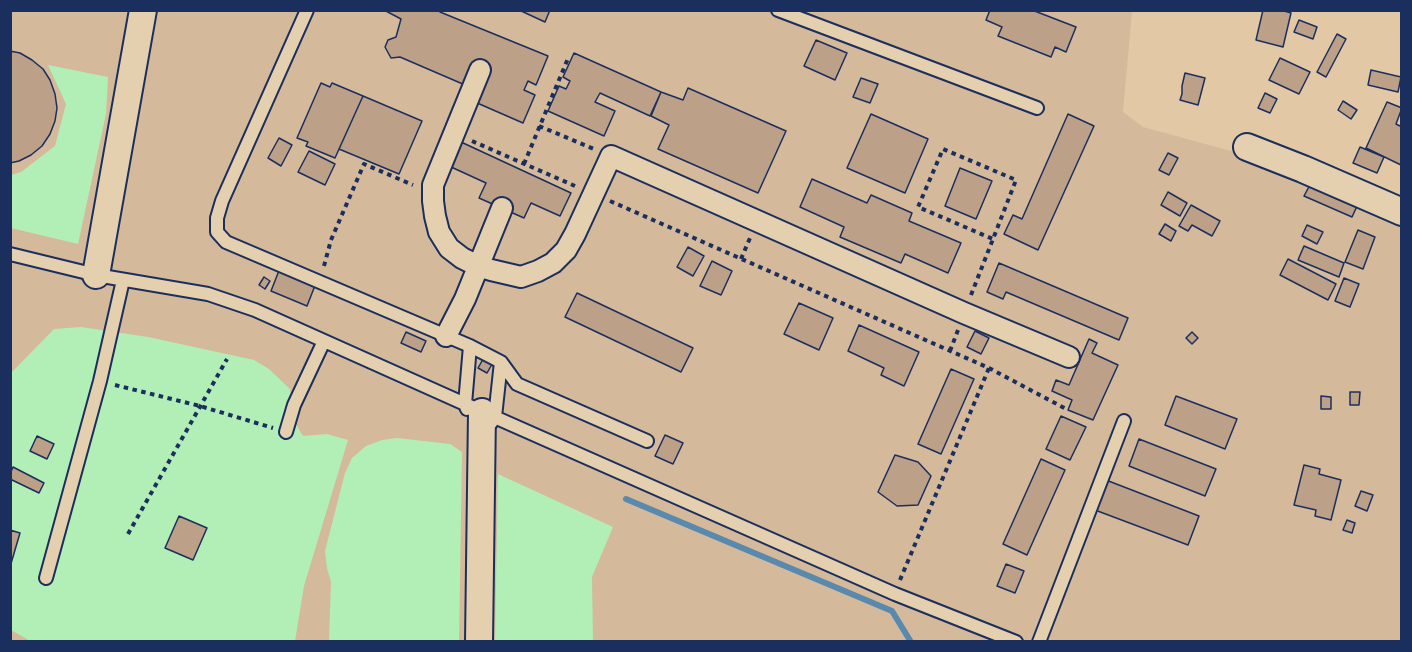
<!DOCTYPE html>
<style>
body{margin:0}
#map{position:relative;width:1412px;height:652px;overflow:hidden;background:#e3c8a5;font-family:"Gochi Hand",sans-serif}
canvas{display:block}
.frame{position:absolute;inset:0;border:12px solid #1b2f5e;pointer-events:none}
</style>
<div id="map">
<canvas width="1412" height="652"></canvas>
<div class="frame"></div>
</div>
<script>
const c = document.querySelector('canvas').getContext('2d');
c.lineJoin = 'round';
function fillPath(path, color) {
  c.fillStyle = color;
  c.fill(path, 'evenodd');
}
function shape(rows) {
  const path = new Path2D();
  for (const r of rows) {
    path.moveTo(r[0], r[1]);
    for (let i = 2; i < r.length; i += 2) path.lineTo(r[i], r[i + 1]);
  }
  return path;
}
function trace(path, color, width, dash) {
  c.strokeStyle = color;
  c.lineWidth = width;
  c.lineCap = dash ? 'butt' : 'round';
  c.setLineDash(dash || []);
  c.stroke(path);
}
fillPath(shape([
 [10,11,1132,11,1123,112,1143,127,1297,169,1401,216,1401,641,11,641]
]), '#d4b99b');
fillPath(shape([
 [48,65,108,77,106,114,78,244,11,228,11,175,21,172,55,146,66,104],
 [81,327,148,337,254,360,269,369,290,389,292,418,303,436,327,434,348,440,304,586,295,641,32,642,11,630,10,374,54,329],
 [397,438,450,444,462,452,459,641,329,641,331,582,327,568,325,551,345,473,352,458,366,446,382,440],
 [498,474,613,527,592,577,593,641,495,641]
]), '#b2efb6');
trace(shape([
 [626,499,892,611,911,642]
]), '#598aae', 6);
const building = shape([
 [384,10,441,10,440,12,548,56,536,85,528,81,524,90,535,95,523,123,468,99,472,88,400,57,391,58,385,47,388,40,396,37,401,19,384,10],
 [519,10,550,10,545,22,519,10],
 [990,10,1032,10,1076,27,1066,52,1055,47,1051,57,998,36,1002,27,986,20,990,10],
 [1263,10,1281,10,1291,13,1283,47,1256,40,1263,10],
 [1299,20,1317,27,1313,39,1294,32,1299,20],
 [1337,34,1346,39,1326,77,1317,72,1337,34],
 [816,40,847,53,835,80,804,66,816,40],
 [10,51,20,53,32,60,43,69,50,80,55,94,57,108,55,121,50,134,42,146,31,155,19,161,10,163,10,51],
 [574,53,661,92,650,116,600,93,595,102,615,111,604,136,548,111,559,86,566,89,570,81,563,77,574,53],
 [1280,58,1310,72,1299,94,1269,80,1280,58],
 [1371,70,1401,77,1398,92,1368,85,1371,70],
 [1185,73,1205,78,1198,105,1180,100,1182,94,1182,86,1185,73],
 [861,78,878,84,870,103,853,97,861,78],
 [321,83,330,87,332,83,363,96,335,158,306,146,308,142,297,138,321,83],
 [688,88,786,131,758,193,658,149,669,125,651,116,661,92,683,100,688,88],
 [1265,93,1277,99,1270,113,1258,108,1265,93],
 [363,96,422,121,399,174,339,149,363,96],
 [1343,101,1357,110,1351,119,1338,110,1343,101],
 [1387,102,1402,108,1396,124,1402,127,1401,165,1366,148,1387,102],
 [871,114,928,139,905,193,847,168,871,114],
 [1068,114,1094,126,1038,250,1004,234,1013,215,1022,219,1068,114],
 [279,138,292,145,281,166,268,158,279,138],
 [461,142,571,193,560,216,531,203,524,218,479,198,486,183,449,166,461,142],
 [1360,147,1384,157,1377,173,1353,163,1360,147],
 [309,151,335,164,325,185,298,172,309,151],
 [1168,153,1178,158,1169,175,1159,170,1168,153],
 [960,168,992,181,976,219,945,206,960,168],
 [812,179,867,203,871,195,912,213,909,221,961,243,948,273,905,254,901,263,840,237,844,227,800,207,812,179],
 [1311,183,1358,204,1352,217,1304,196,1311,183],
 [1168,192,1187,203,1180,216,1161,205,1168,192],
 [1191,205,1220,221,1212,236,1192,225,1188,231,1179,226,1191,205],
 [1165,224,1176,231,1171,241,1159,234,1165,224],
 [1307,225,1323,232,1317,244,1302,236,1307,225],
 [1358,230,1375,237,1363,269,1345,262,1358,230],
 [1304,246,1344,263,1339,277,1298,260,1304,246],
 [688,247,704,256,693,276,677,267,688,247],
 [1288,259,1336,284,1328,300,1280,275,1288,259],
 [712,261,732,271,721,295,700,286,712,261],
 [999,263,1128,318,1119,340,1006,292,1003,299,987,292,999,263],
 [280,268,316,283,307,306,271,291,280,268],
 [264,277,270,281,265,289,259,285,264,277],
 [1344,278,1359,284,1350,307,1335,301,1344,278],
 [577,293,693,348,681,372,565,317,577,293],
 [799,303,833,318,819,350,784,334,799,303],
 [859,325,919,352,904,386,881,375,884,368,848,351,859,325],
 [975,331,989,338,981,354,967,347,975,331],
 [406,332,426,341,421,352,401,343,406,332],
 [1192,332,1198,338,1192,344,1186,338,1192,332],
 [1089,339,1097,343,1092,353,1118,365,1093,420,1068,410,1072,400,1052,391,1056,380,1069,385,1089,339],
 [486,354,495,359,487,373,478,368,486,354],
 [951,369,974,379,941,454,918,444,951,369],
 [1350,392,1360,392,1359,405,1350,405,1350,392],
 [1176,396,1237,419,1225,449,1165,425,1176,396],
 [1321,396,1331,397,1331,409,1321,409,1321,396],
 [1061,416,1086,427,1070,460,1046,449,1061,416],
 [665,435,683,443,673,464,655,456,665,435],
 [37,436,54,444,47,459,30,451,37,436],
 [1139,439,1216,469,1205,496,1129,466,1139,439],
 [895,455,918,462,931,476,918,505,897,506,878,492,895,455],
 [1041,459,1065,470,1027,555,1003,544,1041,459],
 [1304,465,1320,469,1319,474,1341,480,1331,520,1315,516,1316,510,1294,505,1304,465],
 [13,467,44,483,39,493,10,479,10,474,13,467],
 [1106,480,1199,516,1188,545,1095,510,1106,480],
 [1361,491,1373,495,1367,511,1355,506,1361,491],
 [179,516,207,528,193,560,165,548,179,516],
 [1347,520,1355,523,1352,533,1343,530,1347,520],
 [10,530,20,533,10,567,10,530],
 [1006,564,1024,571,1015,593,997,586,1006,564]
]);
fillPath(building, '#bda088');
trace(building, '#1b2f5e', 1.5);
const service = shape([
 [307,10,222,201,217,218,217,232,226,242,470,346,501,362,517,384,647,441],
 [778,10,1037,108],
 [10,254,96,275,208,294,255,310,465,404,895,594,1016,642],
 [467,409,465,404,470,346],
 [491,423,495,417,501,362],
 [286,432,294,405,324,341],
 [46,578,100,381,123,280],
 [1039,642,1124,421]
]);
const pedestrian = shape([
 [480,70,433,185,433,201,435,216,439,232,449,248,462,258,478,266,491,270,521,277,538,271,553,263,566,250,575,234,611,156,964,313,1069,357],
 [446,336,465,299,502,208]
]);
const minor = shape([
 [1247,147,1303,169,1402,212],
 [96,275,143,10],
 [479,642,482,412]
]);
trace(service, '#1b2f5e', 16);
trace(pedestrian, '#1b2f5e', 24);
trace(minor, '#1b2f5e', 30);
trace(shape([
 [539,126,594,149],
 [472,141,575,186],
 [524,164,569,56],
 [610,201,989,368,1068,410],
 [741,259,750,238],
 [324,266,331,240,364,164,413,185],
 [971,295,993,239,1016,180,943,149,918,207,993,239],
 [950,351,958,330],
 [115,385,200,406,273,428],
 [128,534,227,359],
 [900,580,989,368]
]), '#1b2f5e', 4, [4.5, 4.5]);
trace(service, '#e4cfae', 12);
trace(pedestrian, '#e4cfae', 20);
trace(minor, '#e4cfae', 26);
</script>
